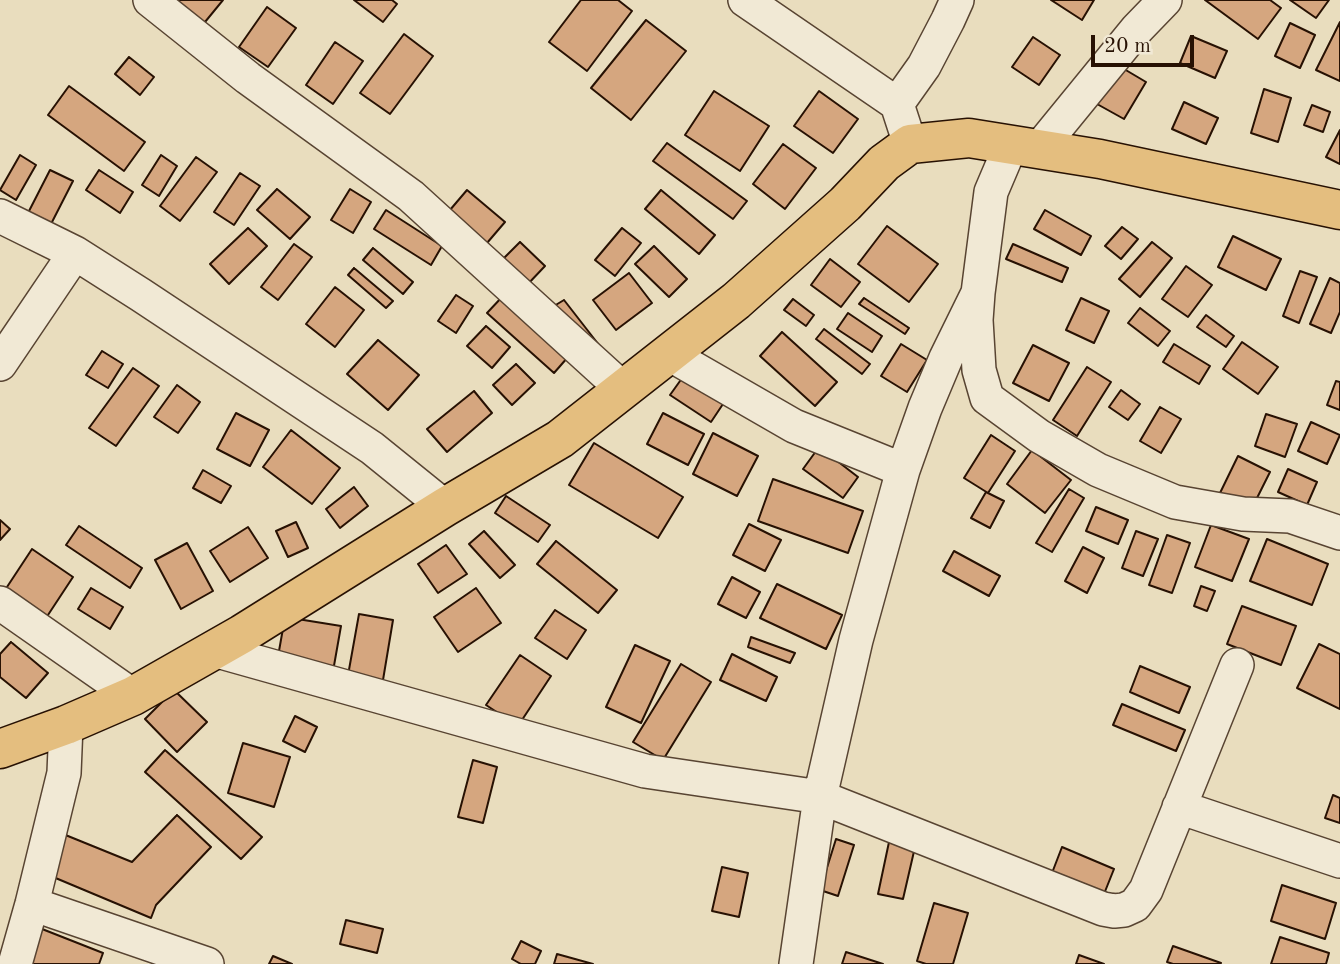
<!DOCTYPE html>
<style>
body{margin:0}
#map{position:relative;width:1340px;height:964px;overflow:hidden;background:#e9ddbe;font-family:"Old Standard TT",serif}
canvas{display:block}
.scale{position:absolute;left:1091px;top:35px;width:103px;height:32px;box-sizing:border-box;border:4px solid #271103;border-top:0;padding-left:9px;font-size:21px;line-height:24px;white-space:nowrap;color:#271103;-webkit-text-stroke:5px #f1e9d5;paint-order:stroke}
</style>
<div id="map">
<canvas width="1340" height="964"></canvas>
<div class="scale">20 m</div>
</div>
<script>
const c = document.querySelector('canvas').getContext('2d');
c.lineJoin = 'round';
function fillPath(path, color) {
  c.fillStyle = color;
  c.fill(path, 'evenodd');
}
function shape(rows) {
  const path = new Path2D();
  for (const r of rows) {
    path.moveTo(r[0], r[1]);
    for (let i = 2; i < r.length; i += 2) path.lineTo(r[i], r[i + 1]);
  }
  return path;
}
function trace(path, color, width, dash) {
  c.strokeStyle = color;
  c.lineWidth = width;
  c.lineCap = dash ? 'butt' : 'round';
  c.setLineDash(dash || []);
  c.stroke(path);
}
const building = shape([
 [162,0,223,0,196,33,162,0],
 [354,0,392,0,397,4,383,22,354,0],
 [581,0,618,0,632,11,587,71,549,42,581,0],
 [1051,0,1094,0,1082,20,1051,0],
 [1205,0,1270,0,1281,8,1258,39,1205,0],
 [1290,0,1329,0,1316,18,1290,0],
 [267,7,296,28,268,67,239,47,267,7],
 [646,20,686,51,631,120,591,88,646,20],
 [1340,22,1340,81,1316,70,1340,22],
 [1290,23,1315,35,1300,68,1275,56,1290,23],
 [404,34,433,56,390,114,360,93,404,34],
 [1191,36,1227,51,1215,78,1180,63,1191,36],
 [1033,37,1060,55,1039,85,1012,67,1033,37],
 [335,42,363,61,333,104,306,85,335,42],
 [129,57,154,77,140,95,115,74,129,57],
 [1119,66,1146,82,1124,119,1097,104,1119,66],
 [69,86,145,142,124,171,48,115,69,86],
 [1264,89,1291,98,1278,142,1251,133,1264,89],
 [714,91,769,126,740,171,685,135,714,91],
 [819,91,858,119,833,153,794,126,819,91],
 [1184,102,1218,118,1206,144,1172,129,1184,102],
 [1312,105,1330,112,1323,132,1304,125,1312,105],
 [1340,130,1340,164,1326,157,1340,130],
 [667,143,747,201,733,219,653,161,667,143],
 [783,144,816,168,785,209,753,184,783,144],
 [20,155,36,165,16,200,0,190,20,155],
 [161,155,177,166,159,196,142,185,161,155],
 [196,157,217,172,180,221,160,206,196,157],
 [50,170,73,181,51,224,28,213,50,170],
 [99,170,133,192,120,213,86,190,99,170],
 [240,173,260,186,234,225,214,212,240,173],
 [277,189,310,217,290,239,257,210,277,189],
 [350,189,371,202,353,233,331,220,350,189],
 [467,190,505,222,481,250,444,217,467,190],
 [661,190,715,235,699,254,645,209,661,190],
 [386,210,442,246,431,265,374,229,386,210],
 [1045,210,1091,236,1081,255,1034,229,1045,210],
 [887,226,938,264,909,302,858,264,887,226],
 [1122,227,1138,239,1121,259,1105,246,1122,227],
 [248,228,267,246,229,284,210,264,248,228],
 [622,228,641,243,615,276,595,260,622,228],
 [1233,236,1281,259,1266,290,1218,267,1233,236],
 [520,242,545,266,527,285,501,261,520,242],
 [1152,242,1172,258,1140,297,1119,279,1152,242],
 [294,244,312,257,278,300,261,287,294,244],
 [1013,244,1068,268,1062,282,1006,259,1013,244],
 [654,246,687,279,669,297,635,264,654,246],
 [373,248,413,282,403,294,363,260,373,248],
 [830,259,860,282,841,307,811,285,830,259],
 [1186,266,1212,285,1188,317,1162,299,1186,266],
 [354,268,393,301,386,308,348,275,354,268],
 [1300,271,1317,277,1299,323,1283,316,1300,271],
 [629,273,652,303,616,330,593,300,629,273],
 [1330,278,1340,283,1340,312,1331,333,1310,324,1330,278],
 [335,287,364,310,335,347,306,324,335,287],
 [456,295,473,306,456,333,438,321,456,295],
 [502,297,568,357,554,373,487,313,502,297],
 [864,298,909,328,905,334,859,304,864,298],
 [1081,298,1109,311,1094,343,1066,330,1081,298],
 [793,299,814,315,806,326,784,310,793,299],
 [564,300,599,345,554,306,564,300],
 [1140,308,1170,331,1158,346,1128,323,1140,308],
 [848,313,882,336,872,352,837,329,848,313],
 [1206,315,1234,336,1226,347,1197,327,1206,315],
 [486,326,510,347,492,368,467,346,486,326],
 [824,329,870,364,862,374,816,339,824,329],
 [782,332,837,382,815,406,760,356,782,332],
 [378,340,419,375,388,410,347,374,378,340],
 [1242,342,1278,367,1258,394,1223,369,1242,342],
 [901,344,927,360,907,392,881,376,901,344],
 [1174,344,1210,366,1199,384,1163,362,1174,344],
 [1033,345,1069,363,1049,401,1013,383,1033,345],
 [102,351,123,364,108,388,86,375,102,351],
 [516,364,535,383,512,405,493,385,516,364],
 [1087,367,1111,382,1077,436,1053,420,1087,367],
 [133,368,159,386,116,446,89,428,133,368],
 [685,374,725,401,711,422,670,395,685,374],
 [1336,381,1340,382,1340,410,1327,405,1336,381],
 [177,385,200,402,178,433,154,417,177,385],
 [1121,390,1140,404,1128,420,1109,407,1121,390],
 [474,391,492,413,447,452,427,429,474,391],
 [1160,407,1181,419,1161,453,1140,441,1160,407],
 [236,413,269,430,250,466,217,449,236,413],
 [663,413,704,434,688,465,647,444,663,413],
 [1266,414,1297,424,1285,457,1255,446,1266,414],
 [1311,422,1340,435,1327,464,1298,451,1311,422],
 [291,430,340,468,312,504,263,467,291,430],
 [713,433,758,456,737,496,693,474,713,433],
 [991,435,1015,451,988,493,964,478,991,435],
 [594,443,683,497,658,538,569,485,594,443],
 [819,447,858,477,843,498,803,469,819,447],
 [1032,450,1071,480,1045,513,1007,484,1032,450],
 [1238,456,1270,472,1252,508,1220,493,1238,456],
 [1288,469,1317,482,1307,505,1278,492,1288,469],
 [203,470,231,486,221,503,193,488,203,470],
 [773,479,863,511,848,553,758,521,773,479],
 [354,487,368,506,340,528,326,509,354,487],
 [1069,489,1084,498,1052,552,1036,543,1069,489],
 [986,492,1004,501,990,528,971,518,986,492],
 [506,496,550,525,538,542,495,513,506,496],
 [1096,507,1128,520,1118,544,1086,531,1096,507],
 [0,520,10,529,0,540,0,520],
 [296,522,308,548,288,557,276,531,296,522],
 [749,524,781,540,765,571,733,555,749,524],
 [1211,525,1249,539,1232,581,1195,567,1211,525],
 [79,526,142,568,130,588,66,545,79,526],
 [248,527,268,558,230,582,210,551,248,527],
 [484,531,515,565,500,578,469,544,484,531],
 [1136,531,1158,539,1143,576,1122,568,1136,531],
 [1167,535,1190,543,1172,593,1149,585,1167,535],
 [1267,539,1328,564,1312,605,1250,581,1267,539],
 [556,541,617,590,598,613,537,564,556,541],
 [187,543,213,591,181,609,155,560,187,543],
 [446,545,467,574,438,593,418,564,446,545],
 [1083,547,1104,558,1087,593,1065,581,1083,547],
 [32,549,73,577,46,618,5,590,32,549],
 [954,551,1000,576,989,596,943,571,954,551],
 [732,577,760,592,746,618,718,604,732,577],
 [777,584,842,615,826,649,760,618,777,584],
 [1201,586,1215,591,1207,611,1194,606,1201,586],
 [91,588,123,607,110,629,78,609,91,588],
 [476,588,501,623,458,652,434,617,476,588],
 [1242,606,1296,626,1281,665,1227,644,1242,606],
 [555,610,586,630,567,659,535,638,555,610],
 [359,614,393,620,380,698,345,692,359,614],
 [285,617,341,626,332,677,276,668,285,617],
 [751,637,795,653,790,663,748,647,751,637],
 [11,642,48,673,26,698,0,677,0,654,11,642],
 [1319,644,1340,654,1340,709,1297,688,1319,644],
 [635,645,670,661,641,723,606,707,635,645],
 [732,654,777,677,766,701,720,680,732,654],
 [520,655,551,676,518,726,486,705,520,655],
 [681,664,711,682,663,760,633,742,681,664],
 [1140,666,1190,687,1179,713,1130,692,1140,666],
 [174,690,207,722,177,752,145,719,174,690],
 [1122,704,1185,730,1176,751,1113,725,1122,704],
 [295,716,317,727,305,752,283,741,295,716],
 [243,743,290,757,274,807,228,793,243,743],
 [165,750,262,837,241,859,145,772,165,750],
 [473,760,497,767,483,823,458,817,473,760],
 [1333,795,1340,798,1340,823,1325,818,1333,795],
 [177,815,211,847,156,905,151,918,46,874,63,834,132,862,177,815],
 [836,839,854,845,838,896,820,890,836,839],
 [889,842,915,847,903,899,878,894,889,842],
 [1062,847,1114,869,1104,894,1052,873,1062,847],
 [722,867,748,873,739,917,712,911,722,867],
 [1282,885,1336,903,1325,939,1271,921,1282,885],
 [934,903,968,913,953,964,926,964,917,961,934,903],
 [346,920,383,929,377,953,340,944,346,920],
 [37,927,103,953,99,964,22,964,37,927],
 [1280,937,1329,953,1326,964,1271,964,1280,937],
 [521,941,541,951,535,964,521,964,512,959,521,941],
 [1173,946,1221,963,1220,964,1173,964,1167,962,1173,946],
 [846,952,883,964,842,964,846,952],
 [557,954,593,964,554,964,557,954],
 [1079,955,1104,964,1076,964,1079,955],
 [273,956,292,964,269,964,273,956]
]);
fillPath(building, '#d5a67f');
trace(building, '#271103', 2);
const minor = shape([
 [150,0,248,78,411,196,624,390],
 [745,0,897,104,910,144],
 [897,104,924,66,948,20,957,0],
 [1011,145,991,192,978,293,976,320,979,370,987,398,1039,436,1098,470,1175,502,1243,514,1290,516,1340,533],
 [1039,149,1137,29,1165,0],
 [0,216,75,253,141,295,372,448,445,507],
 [669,354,794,426,903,470],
 [0,364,75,253],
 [0,603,133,696],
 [214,650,645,771,820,797,1103,909,1114,911,1124,910,1135,905,1146,890,1237,665],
 [1179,807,1340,861],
 [32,904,207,964],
 [15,964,32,904,64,773,66,725],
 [796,964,820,797,856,640,903,470,925,408,946,358,978,293]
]);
const major = shape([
 [0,749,66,725,133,696,242,634,445,507,560,439,736,301,845,204,884,163,910,144,969,138,1100,159,1340,210]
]);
trace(minor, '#584432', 36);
trace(major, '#271103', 41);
trace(minor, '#f1e9d5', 33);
trace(major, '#e4be7f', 38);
</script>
